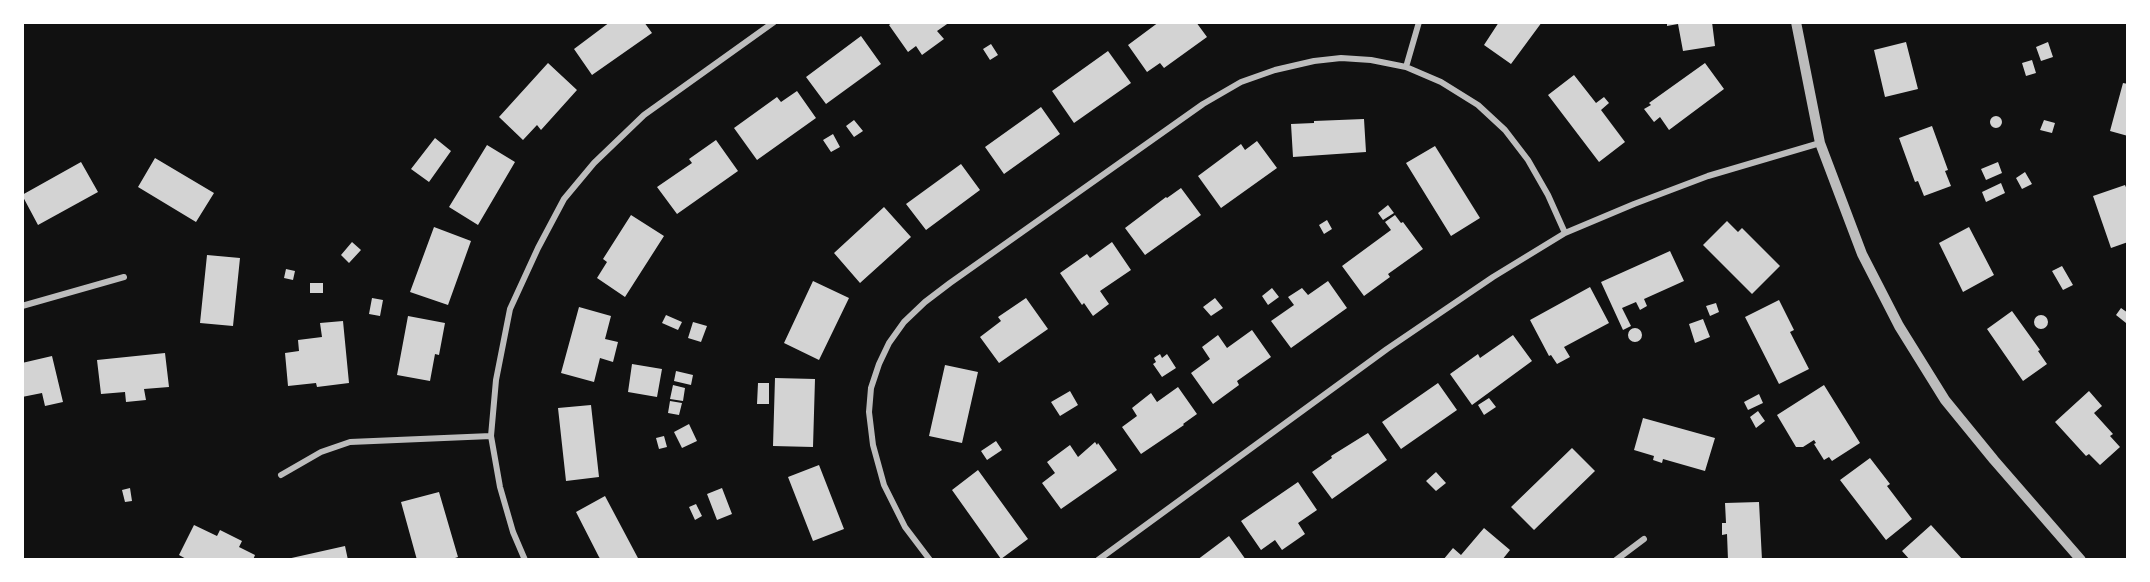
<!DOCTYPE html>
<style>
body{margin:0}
#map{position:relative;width:2150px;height:582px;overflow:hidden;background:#111;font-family:"Source Sans 3",sans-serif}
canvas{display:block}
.frame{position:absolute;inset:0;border:24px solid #fff;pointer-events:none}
</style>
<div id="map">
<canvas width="2150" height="582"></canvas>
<div class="frame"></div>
</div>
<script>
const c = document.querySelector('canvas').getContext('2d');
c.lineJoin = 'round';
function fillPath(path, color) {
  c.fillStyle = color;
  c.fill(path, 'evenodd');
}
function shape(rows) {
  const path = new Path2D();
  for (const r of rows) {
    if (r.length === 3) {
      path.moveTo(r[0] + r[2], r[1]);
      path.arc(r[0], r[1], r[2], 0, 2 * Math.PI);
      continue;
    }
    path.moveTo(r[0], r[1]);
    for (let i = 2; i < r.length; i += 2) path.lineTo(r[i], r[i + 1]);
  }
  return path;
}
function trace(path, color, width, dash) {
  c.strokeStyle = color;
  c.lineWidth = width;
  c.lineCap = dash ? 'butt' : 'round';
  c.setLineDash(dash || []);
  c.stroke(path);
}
fillPath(shape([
 [610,22,644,22,652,33,592,75,574,49],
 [893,22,950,22,937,31,944,39,922,55,916,46,908,52,889,25],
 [1159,22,1196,22,1207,37,1164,68,1160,63,1147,72,1128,45],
 [1499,22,1542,22,1511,64,1484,45],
 [1667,22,1712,22,1715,46,1683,51,1678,24,1667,26],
 [861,36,881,64,826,104,806,77],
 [1906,42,1918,89,1885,97,1874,50],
 [2048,42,2053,57,2041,61,2036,47],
 [991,44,998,55,990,60,983,49],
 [1108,51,1131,83,1074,123,1052,91],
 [2032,60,2036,73,2026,76,2022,63],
 [548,63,577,90,541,130,537,125,523,140,499,117],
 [1705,63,1724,89,1669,130,1660,117,1654,122,1644,109,1651,105,1649,103],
 [1574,75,1596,103,1604,97,1609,103,1601,110,1625,142,1599,162,1548,95],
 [2123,83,2128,84,2128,136,2110,131],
 [797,91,816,118,757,160,734,128,777,97,781,102],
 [1041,107,1060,134,1004,174,985,147],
 [1996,122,6],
 [1364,119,1366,152,1293,157,1291,124,1314,123,1314,121],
 [854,120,863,131,854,137,846,126],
 [2044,120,2055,123,2052,133,2040,130],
 [1932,126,1948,170,1945,171,1951,186,1924,196,1918,181,1915,182,1899,138],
 [833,134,840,147,831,152,823,140],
 [435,138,451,151,429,182,411,169],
 [716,140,738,171,677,214,657,187,692,163,689,159],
 [1257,141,1277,168,1221,208,1198,176,1241,144,1245,150],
 [487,145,515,162,478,225,449,207],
 [1435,146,1480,218,1451,236,1406,163],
 [155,158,214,193,196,222,138,187],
 [81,162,98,192,38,225,22,195],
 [1998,162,2002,173,1986,180,1981,169],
 [961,164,980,190,926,230,906,204],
 [2025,172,2032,184,2022,189,2016,178],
 [2001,183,2005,193,1986,202,1982,192],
 [2125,185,2128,192,2128,242,2111,248,2093,196],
 [1181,188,1201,215,1145,255,1125,228,1166,197,1167,198],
 [1388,205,1394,213,1383,220,1378,213],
 [884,207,911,237,860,283,834,253],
 [631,215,664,236,625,297,597,278,607,262,603,259],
 [1395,215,1401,223,1403,222,1423,249,1388,274,1390,277,1364,296,1342,266,1391,230,1385,222],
 [1327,220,1332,229,1324,234,1319,225],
 [1727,221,1738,232,1742,228,1780,266,1752,294,1703,245],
 [434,227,471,241,448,305,410,292],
 [1969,227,1994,275,1963,292,1939,243],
 [352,242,361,250,349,263,341,255],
 [1112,242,1131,270,1100,291,1109,304,1093,316,1084,303,1082,305,1060,273,1087,254,1090,258],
 [1670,251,1684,281,1644,299,1647,306,1640,310,1636,302,1622,308,1631,326,1623,330,1601,282],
 [207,255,240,258,233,326,200,323],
 [2062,266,2073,285,2063,290,2052,271],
 [286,269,295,271,293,280,284,278],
 [813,281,849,298,819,360,784,343],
 [1328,281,1347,308,1291,348,1271,321,1294,305,1288,297,1302,288,1308,295],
 [310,283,323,283,323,293,310,293],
 [1590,287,1609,323,1564,347,1570,357,1557,364,1551,355,1549,356,1530,320],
 [1272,288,1279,297,1268,305,1262,296],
 [372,298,383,300,380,316,369,314],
 [1026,298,1048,329,999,363,980,337,1001,321,998,317],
 [1215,298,1223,308,1211,316,1203,307],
 [1779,300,1794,330,1790,332,1809,369,1779,384,1745,317],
 [1716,303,1719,312,1710,316,1706,306],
 [579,307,611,316,605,339,618,342,613,362,600,358,594,382,561,373],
 [2121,308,2128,313,2126,323,2116,315],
 [2012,311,2040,350,2038,351,2047,364,2023,381,1987,329],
 [666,315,682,322,678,330,662,323],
 [2041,322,7],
 [408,316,445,323,439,355,435,354,430,381,397,375],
 [1703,319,1710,337,1695,343,1689,324],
 [343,321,349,383,317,387,316,383,288,386,285,353,299,351,298,340,322,337,320,323],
 [693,322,707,326,701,342,688,338],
 [1635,335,7],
 [1252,330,1271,357,1237,381,1239,385,1213,404,1191,373,1210,359,1202,347,1218,335,1227,348],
 [1513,335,1532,361,1472,405,1450,374,1478,354,1480,358],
 [165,353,169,387,144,389,146,400,126,402,125,392,101,394,97,360],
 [1160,354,1162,358,1167,354,1176,368,1162,377,1153,364,1156,362,1154,358],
 [52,356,63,402,45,406,42,393,22,397,22,363],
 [632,364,662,369,657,397,628,392],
 [945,365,978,372,962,443,929,436],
 [676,371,693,375,691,385,674,381],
 [775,378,815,379,813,447,773,446],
 [758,383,769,383,769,404,757,404],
 [1438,383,1457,410,1401,449,1382,422],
 [673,385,685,388,683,401,670,399],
 [1824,385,1860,443,1832,461,1829,457,1824,460,1814,444,1816,443,1814,440,1803,447,1796,447,1777,415],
 [1178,387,1197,414,1183,424,1184,425,1141,454,1122,427,1137,416,1132,408,1151,393,1157,402],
 [1070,391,1078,405,1060,416,1051,402],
 [2089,391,2102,406,2094,413,2113,434,2110,436,2120,447,2100,465,2089,454,2086,456,2055,422],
 [1759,394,1763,403,1748,410,1744,402],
 [1489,398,1496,407,1484,415,1478,405],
 [670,401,682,403,679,415,668,413],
 [591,405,599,477,566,481,558,408],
 [1758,411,1765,421,1756,428,1750,417],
 [1643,418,1715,438,1705,471,1663,459,1662,463,1653,460,1654,456,1634,450],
 [689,424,697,441,682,448,674,432],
 [1368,433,1387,460,1332,499,1312,472,1332,458,1331,456],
 [664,436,667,447,659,449,656,438],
 [996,441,1002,450,987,460,981,451],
 [1095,442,1097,445,1098,443,1117,470,1061,509,1042,483,1055,473,1047,462,1070,445,1078,457],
 [1572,448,1595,471,1534,530,1511,507],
 [1870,458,1890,484,1887,486,1912,519,1886,540,1840,480],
 [819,465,844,529,813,541,788,477],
 [978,470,1028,539,1001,559,952,490],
 [1436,472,1446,483,1436,491,1426,481],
 [1298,482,1317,510,1298,523,1305,534,1282,550,1275,540,1261,550,1241,521],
 [130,488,132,501,125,502,122,490],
 [722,488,732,514,717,520,707,494],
 [439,492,458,557,449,560,417,560,401,502],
 [605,496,639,560,601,560,599,557,576,512],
 [1759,502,1762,560,1728,560,1727,534,1722,535,1722,523,1726,523,1725,503],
 [696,504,702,516,695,520,689,507],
 [194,525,217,536,220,530,242,541,239,547,255,555,253,560,188,560,179,555],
 [1931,525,1963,560,1910,560,1902,551],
 [1484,528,1510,550,1502,560,1443,560,1453,548,1461,555],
 [1229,536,1246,560,1197,560],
 [345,546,348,560,287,560,287,559]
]), '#d3d3d3');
trace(shape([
 [1406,67,1419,22],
 [22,306,124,277],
 [281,475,321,452,350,442,491,436],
 [525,560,513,532,500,487,491,436,496,380,510,309,538,248,564,199,594,163,644,115,774,22],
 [930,560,905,527,884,485,873,445,869,412,871,388,879,364,889,343,904,322,925,302,950,283,1203,104,1241,82,1275,70,1314,61,1341,58,1371,60,1406,67,1441,82,1478,105,1505,130,1528,160,1548,195,1565,233],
 [1098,560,1387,349,1493,277,1565,233,1634,204,1708,176,1820,143],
 [1616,560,1644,539]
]), '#bcbcbc', 6);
trace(shape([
 [1796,22,1820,143,1862,254,1899,326,1945,400,1994,460,2081,560]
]), '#bcbcbc', 10);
</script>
